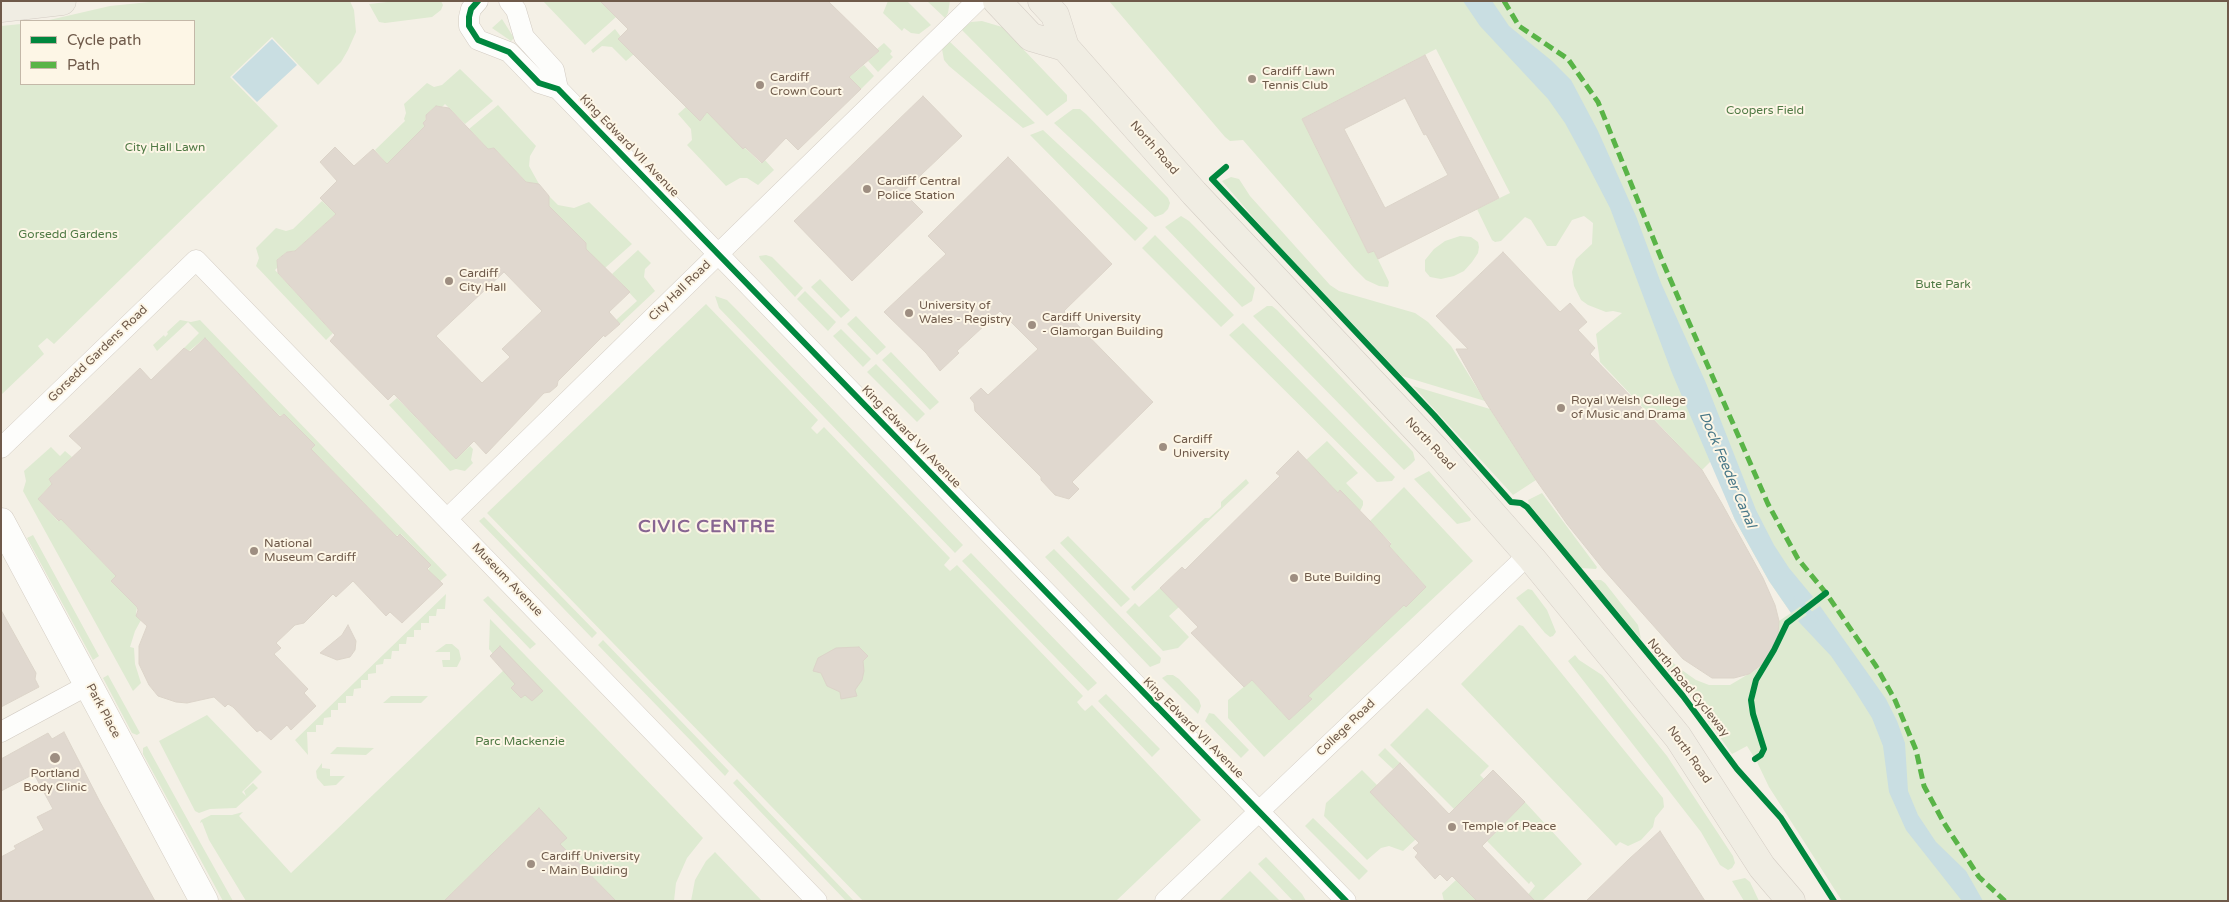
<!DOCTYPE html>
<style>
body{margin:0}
#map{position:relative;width:2229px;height:902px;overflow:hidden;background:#f4f0e6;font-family:"Varela Round",sans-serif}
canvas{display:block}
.frame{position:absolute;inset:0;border:2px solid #6f5a4a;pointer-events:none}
.legend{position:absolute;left:20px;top:20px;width:175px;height:65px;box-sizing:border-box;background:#fdf6e6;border:1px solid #c4b8a8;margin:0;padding:6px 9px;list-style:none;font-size:15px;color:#6f5a4a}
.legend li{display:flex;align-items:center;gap:10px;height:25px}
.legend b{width:25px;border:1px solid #c4b8a8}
</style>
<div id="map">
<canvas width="2229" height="902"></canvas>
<div class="frame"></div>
<ul class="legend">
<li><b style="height:6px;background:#00873e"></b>Cycle path</li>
<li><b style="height:6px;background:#59b447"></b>Path</li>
</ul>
</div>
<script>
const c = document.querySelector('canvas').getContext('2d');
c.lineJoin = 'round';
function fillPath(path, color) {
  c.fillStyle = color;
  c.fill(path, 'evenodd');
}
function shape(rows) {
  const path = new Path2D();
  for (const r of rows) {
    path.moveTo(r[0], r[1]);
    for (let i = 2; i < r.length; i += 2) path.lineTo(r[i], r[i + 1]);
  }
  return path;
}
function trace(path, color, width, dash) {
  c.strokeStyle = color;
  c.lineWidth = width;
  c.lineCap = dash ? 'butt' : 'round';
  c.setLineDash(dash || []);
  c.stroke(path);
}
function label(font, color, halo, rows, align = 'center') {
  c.font = font + ' "Varela Round",sans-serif';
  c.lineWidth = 4;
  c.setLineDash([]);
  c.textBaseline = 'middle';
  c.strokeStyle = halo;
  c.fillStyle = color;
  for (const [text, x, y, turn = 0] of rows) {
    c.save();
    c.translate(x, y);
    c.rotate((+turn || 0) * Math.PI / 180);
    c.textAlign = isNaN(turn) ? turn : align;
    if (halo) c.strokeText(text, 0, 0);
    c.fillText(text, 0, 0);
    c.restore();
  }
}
fillPath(shape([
 [159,1,350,1,354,10,356,32,348,50,341,62,318,85,272,37,230,77,278,126,54,344,47,338,38,346,44,354,1,395,1,26,21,24,21,84,194,84,194,21,45,21,110,6],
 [396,1,441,1,443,5,441,10,432,17,385,23,379,22,369,4],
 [543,1,600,1,616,17,585,45],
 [888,1,907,1,931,25,919,34,911,33,904,28,902,31,883,13],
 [927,1,950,1,948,13,945,18],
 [1109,1,2228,1,2228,901,1842,901,1769,787,1757,762,1747,746,1732,754,1691,697,1652,652,1652,647,1656,647,1679,668,1696,680,1709,685,1730,685,1757,669,1769,658,1777,643,1779,621,1791,613,1769,581,1735,520,1711,461,1702,470,1600,362,1596,334,1622,313,1613,311,1606,312,1588,305,1581,300,1574,286,1572,272,1576,259,1592,244,1593,223,1584,216,1572,220,1556,246,1547,246,1531,220,1525,217,1501,241,1495,242,1492,240,1477,209,1510,193,1436,49,1302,119,1368,253,1374,251,1389,282,1388,287,1379,286,1366,280,1354,268,1243,140,1230,141,1225,137],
 [502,19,514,38,511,41,492,28],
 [982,21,1002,27,1067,95,1067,101,1047,116,961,29,971,22],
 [615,29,634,54,626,61,612,47,602,46,593,53,591,50],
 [949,41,1035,123,1023,128,949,66,944,60,942,49],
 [884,43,892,51,890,54,893,57,878,72,868,61,879,51,877,49],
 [864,65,874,76,861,89,849,77],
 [460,69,493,101,465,124,445,104,442,107,436,106,426,115,425,126,387,164,375,150,405,121,404,119,406,113,404,104,427,83,434,87,442,85],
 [498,105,536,146,530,156,529,166,539,184,528,184,494,148,488,149,469,129],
 [686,107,700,120,707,112,761,163,765,160,774,170,758,185,747,178,740,178,726,186,687,145,692,140,691,129,678,114],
 [1073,109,1080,109,1086,114,1168,198,1170,203,1168,209,1163,214,1155,217,1054,123],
 [1043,130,1148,228,1135,241,1030,135],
 [1231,177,1239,179,1250,196,1330,285,1339,291,1415,313,1428,322,1451,346,1485,401,1402,376,1266,232,1222,181],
 [549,196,558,205,574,208,589,202,632,244,605,268,586,249,586,243,549,206],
 [322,201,336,214,295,251,287,252,277,260,278,267,275,270,333,333,326,340,256,266,259,258,256,248,276,228,286,231,293,229],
 [1181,216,1189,221,1255,288,1252,301,1242,307,1165,227],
 [1155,235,1234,315,1221,327,1142,248],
 [1460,236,1471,237,1478,242,1479,247,1478,253,1472,262,1464,271,1454,276,1441,279,1430,277,1425,271,1425,260,1434,249,1445,241],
 [638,250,651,263,645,269,644,277,655,291,620,324,616,320,637,301,612,274],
 [766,255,772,257,803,288,795,297,760,259,759,256],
 [820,279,850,310,841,318,811,287],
 [805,291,836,322,828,331,797,299],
 [715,296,727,300,737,310,963,545,955,553,719,308],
 [706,304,818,420,811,428,817,434,824,427,950,558,944,565,950,571,957,565,1083,696,1077,702,1081,707,1085,711,1092,705,1201,820,1116,901,863,901,487,513],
 [1267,306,1272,306,1277,310,1413,452,1415,460,1410,465,1404,470,1253,316],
 [856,316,886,347,877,355,847,324],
 [180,320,191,322,200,320,447,575,424,596,437,579,428,570,431,565,401,534,396,536,311,449,315,445,284,414,280,416,273,410,205,338,189,351,184,348,199,333,188,322,157,351,153,345,164,335,165,337,168,334,167,332],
 [1243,323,1395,477,1392,481,1377,482,1229,335],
 [841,329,871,359,863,367,833,336],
 [891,352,939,402,930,410,882,360],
 [876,364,925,414,917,422,867,372],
 [1413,386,1490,409,1536,480,1513,495],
 [397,398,456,459,470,446,473,449,471,460,473,463,465,471,456,469,450,471,389,405],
 [1327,441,1358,473,1346,483,1363,501,1363,505,1360,511,1340,491,1338,493,1306,460],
 [51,447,60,456,65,451,72,457,49,479,52,484,38,499,58,521,61,519,116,576,111,581,137,607,136,614,141,620,135,631,130,647,134,648,135,664,141,683,133,691,23,491,26,481,24,471],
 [1429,471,1471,519,1470,521,1457,524,1414,479],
 [1246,479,1249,483,1134,591,1131,587,1205,518,1209,518,1221,507,1221,502],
 [1404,487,1473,561,1264,757,1228,718,1228,700,1252,680,1289,720,1311,699,1308,696,1404,605,1406,607,1426,587,1389,546,1391,543,1370,521],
 [1542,493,1597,567,1596,569,1581,568,1529,504,1528,500],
 [484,517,597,633,592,638,479,521],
 [33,535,99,656,93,660,27,538],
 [1068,536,1130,599,1121,607,1060,543],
 [1054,549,1161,658,1160,663,1150,667,1045,557],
 [971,553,1097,683,1088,691,962,561],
 [1591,580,1601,580,1605,583,1638,625,1641,639],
 [1160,588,1179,607,1169,616,1189,637,1178,648,1163,651,1126,612,1135,603,1139,607],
 [1528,589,1532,590,1547,610,1556,632,1553,636,1550,637,1545,633,1516,598],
 [446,594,445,609,437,609,436,616,429,616,429,623,421,623,421,630,414,630,414,637,407,637,406,644,399,644,399,651,392,651,391,659,384,659,383,664,376,665,376,673,368,674,368,680,361,680,361,688,354,689,353,696,346,696,346,703,338,703,338,710,331,710,331,717,324,718,323,725,316,725,316,732,307,732,308,755,295,740],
 [488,596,536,644,530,649,483,600],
 [490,619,703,838,687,858,676,883,674,901,616,901,560,844,539,808,444,901,246,901,209,840,202,822,200,823,201,820,211,815,232,815,243,812,239,816,291,873,505,669,489,649],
 [1519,625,1523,626,1663,798,1664,807,1655,818,1653,827,1641,840,1628,846,1620,842,1616,846,1461,684],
 [603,640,729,771,725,776,598,645],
 [446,644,452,644,459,650,461,659,457,667,443,667,442,660,450,660,450,652,435,652],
 [1575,655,1579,660,1602,675,1667,756,1733,856,1735,863,1732,868,1728,870,1720,865,1701,832,1568,661],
 [108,675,140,733,137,735,132,733,103,678],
 [1167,675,1173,675,1179,679,1199,700,1201,706,1198,714,1162,678],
 [1106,694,1160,749,1152,757,1098,701],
 [391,696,428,696,421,703,383,703],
 [1427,708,1489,766,1480,775,1484,779,1454,809,1390,745],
 [1209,713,1214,714,1249,750,1241,758,1205,721],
 [207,715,262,772,242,792,246,796,244,791,253,783,258,788,236,808,210,809,199,813,195,811,159,741],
 [147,746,201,844,233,901,223,901,143,754,143,748],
 [337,747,374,748,366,755,330,754],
 [1385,748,1400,763,1393,769,1378,755],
 [322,763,322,768,330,769,330,776,345,776,336,785,324,786,317,778,316,771],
 [1362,770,1377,785,1371,792,1416,839,1403,851,1389,846,1381,848,1367,860,1324,816,1326,803],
 [737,779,854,901,846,901,733,783],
 [1525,802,1582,864,1542,901,1523,901,1535,886,1531,881,1529,884,1487,841],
 [1313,818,1368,871,1359,880,1305,826],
 [715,852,762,901,691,901,695,880,706,861],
 [1266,857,1302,894,1306,901,1293,901,1258,864],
 [1250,871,1280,901,1219,901],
 [1745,878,1750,882,1759,901,1744,901,1732,881],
 [1456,880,1477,901,1444,901,1442,893]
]), '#deead1');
fillPath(shape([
 [1463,1,1492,1,1509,26,1552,61,1571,80,1598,131,1636,216,1661,283,1706,383,1756,510,1774,545,1789,568,1813,597,1791,613,1769,581,1735,520,1672,373,1610,208,1583,156,1565,123,1548,99,1480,26],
 [272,39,297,65,257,102,232,77],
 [1820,606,1886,699,1897,721,1905,743,1908,791,1918,815,1936,842,1966,871,1983,901,1962,901,1906,830,1889,792,1883,746,1872,718,1855,691,1831,656,1798,621]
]), '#c9dee2');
trace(shape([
 [1797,598,1815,620]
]), '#c9dee2', 6);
const building = shape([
 [600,1,828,1,879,51,849,77,861,89,798,150,786,138,762,163,745,147,743,149,707,112,700,121,618,39,628,29,600,1],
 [1425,55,1499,198,1378,259,1374,251,1368,253,1302,119,1425,55],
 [1405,98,1424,135,1426,134,1448,175,1385,208,1344,129,1405,98],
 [923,96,962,136,903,192,923,212,852,281,794,221,923,96],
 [436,106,449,108,488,149,494,148,526,182,539,184,549,196,549,206,586,243,586,249,630,292,609,312,620,324,605,337,604,335,558,381,557,386,550,392,544,393,486,454,474,441,456,459,394,394,388,400,330,341,335,335,278,273,277,260,287,252,295,251,336,214,320,198,337,181,320,162,335,147,354,166,373,149,387,164,425,126,423,123,426,120,426,115,436,106],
 [504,272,542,311,502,349,510,357,482,383,436,336,504,272],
 [1008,157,1112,264,1064,311,1153,402,1072,482,1079,489,1069,499,1055,495,1041,480,1041,477,975,411,974,403,970,398,981,388,988,395,1038,349,1000,311,957,351,959,353,940,371,926,353,884,312,946,254,928,236,1008,157],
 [1503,252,1560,312,1570,303,1587,322,1578,330,1595,348,1590,354,1702,470,1721,502,1763,578,1775,605,1779,621,1778,634,1773,650,1765,662,1749,674,1734,678,1712,678,1683,659,1604,570,1567,524,1536,480,1485,401,1456,349,1468,349,1436,316,1503,252],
 [205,338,273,410,280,417,284,414,315,445,311,449,397,537,400,534,431,565,427,569,443,584,402,623,390,612,386,616,353,581,336,597,333,594,304,623,295,625,276,643,281,648,274,654,308,689,304,693,316,706,291,730,287,725,271,740,260,730,257,732,233,707,228,704,225,707,214,697,187,703,176,702,158,696,149,685,139,664,139,646,147,626,136,616,138,610,137,607,111,581,116,576,61,519,59,521,38,499,52,484,49,479,82,448,69,436,86,420,140,368,151,380,184,348,190,352,205,338],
 [1298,451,1338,493,1340,490,1370,521,1391,544,1389,546,1426,587,1406,607,1404,605,1308,696,1312,699,1289,720,1252,680,1244,687,1191,633,1198,627,1160,588,1182,567,1185,570,1280,476,1276,473,1298,451],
 [1,610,36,673,35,679,39,687,1,707,1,610],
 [348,625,356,641,355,650,350,657,337,660,320,653,342,635,348,625],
 [500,646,543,691,532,701,525,695,521,698,511,688,515,684,490,656,500,646],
 [859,647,868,656,863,661,864,671,862,680,855,690,857,696,841,699,840,692,827,686,821,673,813,671,818,658,836,648,859,647],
 [64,732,99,800,155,901,1,901,1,857,16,849,14,846,44,830,37,817,53,809,34,774,1,791,1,759,48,733,52,739,64,732],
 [1400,763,1449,814,1493,770,1525,802,1482,846,1535,901,1477,901,1452,876,1447,881,1440,874,1435,879,1415,857,1418,853,1413,848,1419,843,1370,792,1400,763],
 [539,808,567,838,560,844,616,901,444,901,539,808],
 [1660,831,1705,901,1586,901,1629,859,1660,831]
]);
fillPath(building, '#e0d8cf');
trace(building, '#dcd4c9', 1);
const street = shape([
 [478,1,471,9,469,17,469,26,478,40,509,52,539,83,558,89,1346,901],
 [509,1,516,10,524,37,554,70,558,89],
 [1,448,196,260,817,901],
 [448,518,977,1],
 [1,732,88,685],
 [1165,901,1528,555]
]);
const secondary = shape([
 [1,522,204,901]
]);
const primary = shape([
 [997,1,1031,37,1065,47],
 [1042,1,1055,15,1065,47,1194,193,1435,449,1532,559,1678,737,1762,867,1791,901],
 [1,8,62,1]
]);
trace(street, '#d2cbc2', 21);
trace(secondary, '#d4cdc3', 29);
trace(primary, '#d3ccc4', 29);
trace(street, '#fdfdfb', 20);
trace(secondary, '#fdfdfb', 28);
trace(primary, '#f0ede3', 28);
trace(shape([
 [1504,1,1519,26,1568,59,1598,102,1664,265,1768,504,1798,559,1826,593,1876,666,1895,700,1916,750,1924,786,1944,823,1979,877,2005,901]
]), '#59b447', 5, [10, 5]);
trace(shape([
 [478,1,471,9,469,17,469,26,478,40,509,52,539,83,558,89,1346,901],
 [1226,167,1212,179,1434,415,1511,502,1521,503,1527,507,1683,696,1737,769,1781,818,1834,901],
 [1755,759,1761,755,1764,749,1753,714,1751,700,1756,680,1774,650,1787,623,1826,593]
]), '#00873e', 6);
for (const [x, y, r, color] of [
 [1252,79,5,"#9e8e81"],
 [760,85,5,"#9e8e81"],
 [867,189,5,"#9e8e81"],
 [449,281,5,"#9e8e81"],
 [909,313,5,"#9e8e81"],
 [1032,325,5,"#9e8e81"],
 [1561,408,5,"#9e8e81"],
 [1163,447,5,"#9e8e81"],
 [254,551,5,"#9e8e81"],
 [1294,578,5,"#9e8e81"],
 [55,758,6,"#9e8e81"],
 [1452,827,5,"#9e8e81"],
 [531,864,5,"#9e8e81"]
]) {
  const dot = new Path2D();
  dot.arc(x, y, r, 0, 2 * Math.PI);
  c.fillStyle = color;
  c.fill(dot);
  trace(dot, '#fdf6e6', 2);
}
label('12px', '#6f5a4a', '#fdf6e6', [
 ["Cardiff Lawn",1262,72],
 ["Tennis Club",1262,86],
 ["Cardiff",770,78],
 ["Crown Court",770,92],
 ["Cardiff Central",877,182],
 ["Police Station",877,196],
 ["Cardiff",459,274],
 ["City Hall",459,288],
 ["University of",919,306],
 ["Wales - Registry",919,320],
 ["Cardiff University",1042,318],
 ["- Glamorgan Building",1042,332],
 ["Royal Welsh College",1571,401],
 ["of Music and Drama",1571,415],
 ["Cardiff",1173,440],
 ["University",1173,454],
 ["National",264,544],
 ["Museum Cardiff",264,558],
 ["Bute Building",1304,578],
 ["Portland",55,774,"center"],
 ["Body Clinic",55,788,"center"],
 ["Temple of Peace",1462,827],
 ["Cardiff University",541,857],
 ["- Main Building",541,871]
], 'left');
label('12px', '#507a45', '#fdf6e6', [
 ["Coopers Field",1765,111],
 ["City Hall Lawn",165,148],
 ["Gorsedd Gardens",68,235],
 ["Bute Park",1943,285],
 ["Parc Mackenzie",520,742]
]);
label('12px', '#6f5a4a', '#fdf6e6', [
 ["King Edward VII Avenue",629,146,46],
 ["North Road",1154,148,49],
 ["City Hall Road",680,291,-44],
 ["Gorsedd Gardens Road",98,354,-44],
 ["King Edward VII Avenue",911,437,46],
 ["North Road",1430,444,47],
 ["Museum Avenue",507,580,46],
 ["North Road Cycleway",1688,688,51],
 ["Park Place",103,711,62],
 ["King Edward VII Avenue",1193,728,45],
 ["College Road",1346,728,-44],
 ["North Road",1689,755,55]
]);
label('italic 14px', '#497888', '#fdf6e6', [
 ["Dock Feeder Canal",1727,470,67]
]);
c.letterSpacing = '1px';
label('bold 18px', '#876592', '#fdf6e6', [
 ["CIVIC CENTRE",707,527]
]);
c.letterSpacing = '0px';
</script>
